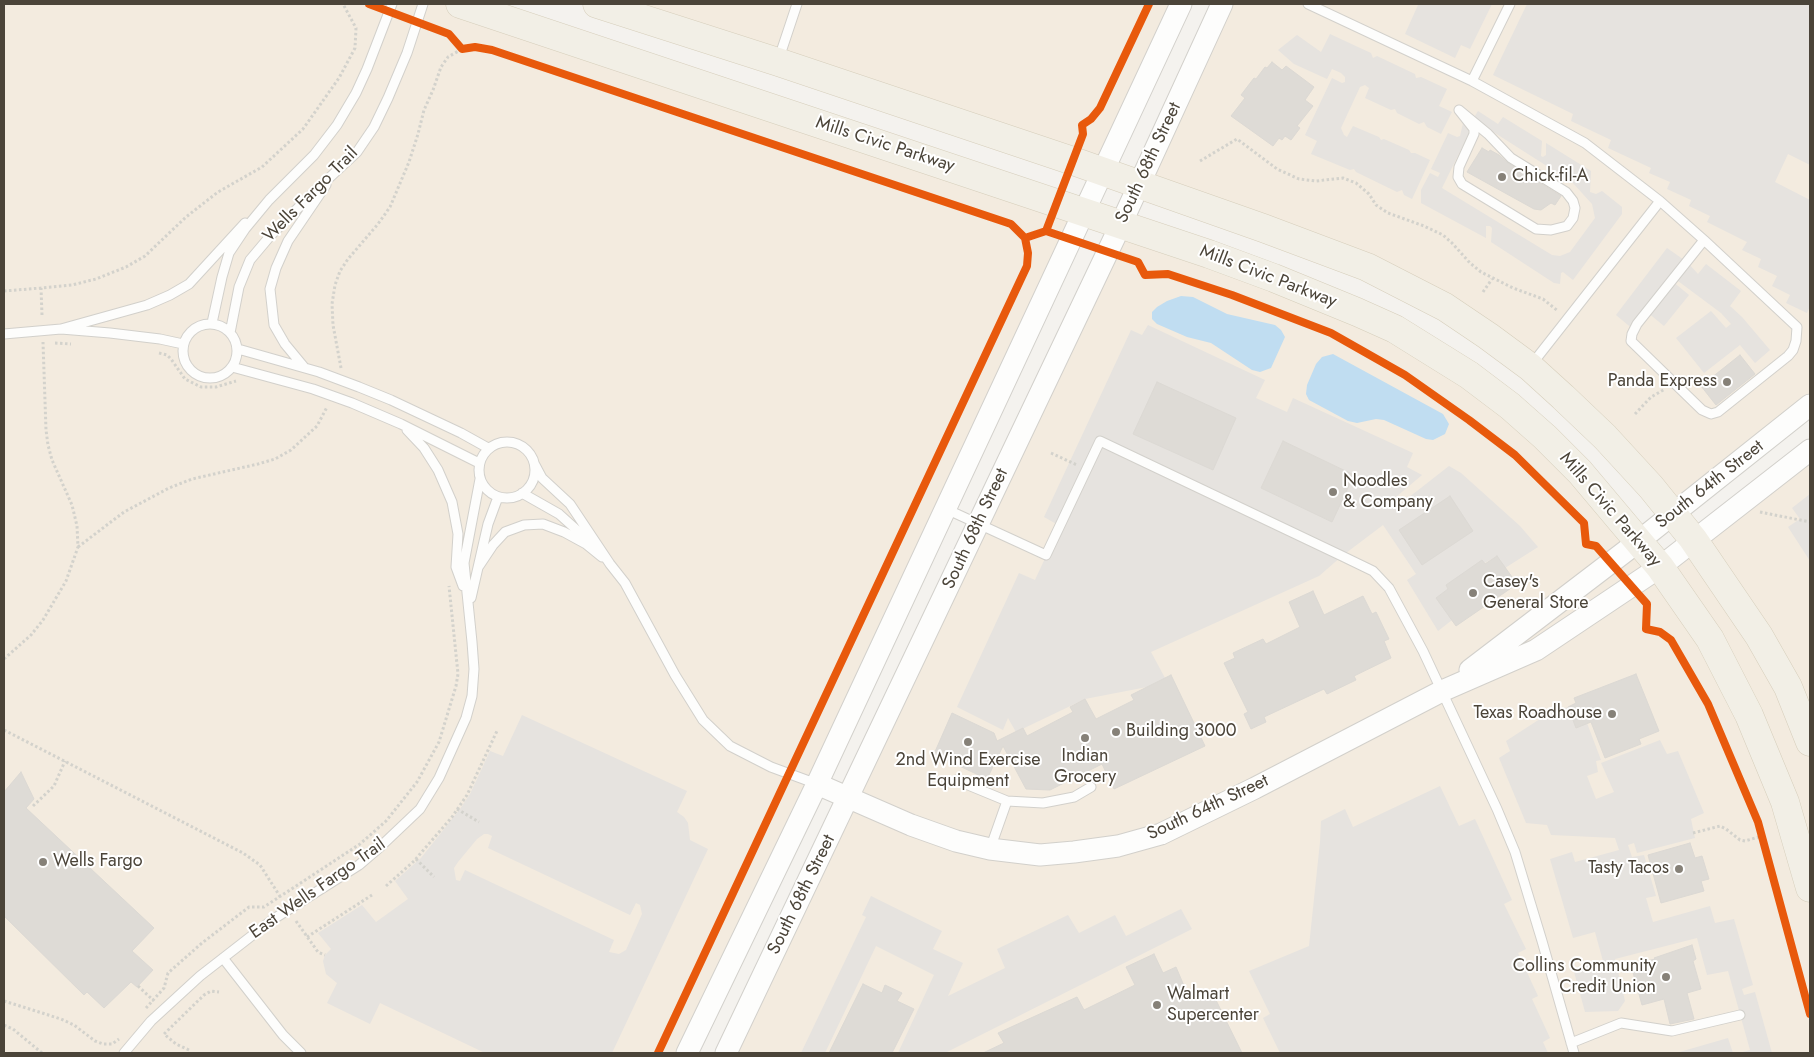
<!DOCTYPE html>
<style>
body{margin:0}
#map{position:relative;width:1814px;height:1057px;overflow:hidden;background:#f4f2ee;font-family:Jost,sans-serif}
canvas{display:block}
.frame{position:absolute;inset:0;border:5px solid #4b4439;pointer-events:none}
</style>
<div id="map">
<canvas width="1814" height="1057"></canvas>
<div class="frame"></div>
</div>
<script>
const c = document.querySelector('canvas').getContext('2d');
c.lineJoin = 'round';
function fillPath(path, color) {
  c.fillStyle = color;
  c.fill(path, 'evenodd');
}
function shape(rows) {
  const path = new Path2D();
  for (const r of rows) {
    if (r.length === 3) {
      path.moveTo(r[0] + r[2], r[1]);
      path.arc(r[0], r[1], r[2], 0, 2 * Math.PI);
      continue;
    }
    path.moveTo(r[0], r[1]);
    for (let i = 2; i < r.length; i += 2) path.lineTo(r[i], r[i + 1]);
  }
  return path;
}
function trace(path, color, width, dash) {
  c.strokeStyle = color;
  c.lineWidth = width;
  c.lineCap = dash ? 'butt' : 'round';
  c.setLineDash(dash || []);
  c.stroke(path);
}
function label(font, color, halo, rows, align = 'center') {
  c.font = font + ' Jost,sans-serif';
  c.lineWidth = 4;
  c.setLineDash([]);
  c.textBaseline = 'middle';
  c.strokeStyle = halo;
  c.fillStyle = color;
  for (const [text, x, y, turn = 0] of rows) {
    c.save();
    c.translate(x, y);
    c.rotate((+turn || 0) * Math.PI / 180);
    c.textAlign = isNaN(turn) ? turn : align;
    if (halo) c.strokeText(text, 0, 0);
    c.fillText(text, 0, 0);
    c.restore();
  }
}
fillPath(shape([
 [4,4,460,4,1085,211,687,1053,4,1053],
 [597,4,1181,4,1102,171],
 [1222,4,1810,4,1810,405,1673,514,1445,307,1139,184],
 [1121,224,1468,375,1659,567,1810,447,1810,1053,726,1053]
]), '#f3ebdf');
fillPath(shape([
 [1416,4,1492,4,1470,49,1461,45,1455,58,1405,34,1418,5],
 [1527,4,1810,4,1810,165,1788,154,1775,182,1810,200,1810,306,1807,313,1786,303,1790,295,1772,286,1777,276,1758,267,1761,259,1742,250,1747,242,1707,222,1710,216,1689,206,1691,200,1667,189,1670,182,1649,173,1651,168,1608,148,1611,140,1571,121,1573,114,1493,75],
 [1330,34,1371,53,1373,58,1377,56,1415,74,1416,78,1421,77,1447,89,1439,106,1452,112,1441,134,1427,127,1424,122,1419,124,1397,113,1395,109,1391,110,1365,98,1369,88,1365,85,1360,87,1341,128,1344,135,1347,137,1353,126,1379,137,1381,140,1384,139,1409,150,1411,153,1415,153,1430,160,1412,199,1404,195,1402,190,1397,192,1356,172,1354,169,1350,170,1311,154,1317,141,1305,135,1332,78,1342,83,1345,82,1345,77,1341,73,1332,69,1327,79,1294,64,1278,50,1297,35,1321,52],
 [1478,111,1498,124,1503,117,1542,141,1541,156,1543,157,1546,155,1546,143,1591,171,1590,192,1596,194,1602,191,1622,207,1622,214,1573,280,1563,272,1561,273,1560,284,1554,283,1491,242,1492,228,1490,226,1486,226,1486,238,1421,203,1421,190,1430,173,1438,177,1440,173,1431,169,1448,133,1457,137,1460,136,1464,119,1468,126,1469,133,1442,188,1552,255,1560,256,1570,252,1595,218,1592,204,1572,182,1473,119],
 [1667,248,1687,262,1698,274,1706,264,1741,291,1730,306,1742,317,1770,350,1755,363,1740,345,1704,373,1676,338,1711,311,1726,328,1731,324,1721,313,1674,278,1672,281,1689,295,1664,326,1647,312,1634,330,1616,315],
 [1148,325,1265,380,1256,398,1287,412,1293,398,1413,453,1407,467,1422,475,1390,502,1394,509,1449,466,1461,473,1520,526,1538,547,1505,568,1497,556,1446,585,1448,589,1452,620,1438,631,1407,580,1416,574,1383,525,1342,556,1319,576,1151,652,1165,678,1147,687,1085,699,1016,732,1008,718,1003,730,957,707,1019,573,1035,580,1060,526,1044,517,1131,330,1142,335],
 [1283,441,1354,475,1332,521,1261,488],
 [1810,494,1810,561,1788,527,1800,519,1792,508],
 [1568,707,1576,727,1587,723,1601,760,1596,761,1598,772,1587,776,1596,799,1614,792,1601,763,1660,740,1667,754,1678,751,1704,813,1691,819,1695,838,1637,853,1634,843,1628,845,1632,857,1644,855,1656,896,1646,898,1653,922,1710,906,1715,923,1734,919,1753,985,1742,989,1744,995,1755,992,1772,1053,1739,1053,1750,1050,1728,971,1707,975,1697,938,1615,959,1625,1001,1618,1011,1585,1012,1573,968,1603,961,1595,932,1573,938,1550,859,1572,852,1575,862,1619,850,1615,838,1551,835,1547,825,1526,823,1499,758,1510,751,1506,741,1543,717],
 [522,715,687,791,677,812,684,817,688,823,690,840,708,849,612,1053,485,1053,380,1003,370,1024,327,1003,337,983,326,974,323,961,325,955,331,949,318,933,362,905,376,922,408,899,395,881,421,858,460,809,470,794,490,751,503,756],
 [484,834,488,834,492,836,488,848,630,915,636,903,640,905,642,914,626,950,619,954,609,952,614,940,465,870,460,881,456,880,454,868,458,862,477,839],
 [1440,786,1459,826,1475,819,1512,900,1504,904,1526,949,1518,953,1538,996,1532,999,1550,1038,1543,1042,1548,1053,1280,1053,1263,1018,1270,1014,1249,971,1309,946,1320,842,1321,821,1345,809,1353,827],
 [871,896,942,931,933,949,963,963,948,996,1005,968,997,949,1068,915,1079,933,1115,915,1126,936,1181,909,1192,929,945,1053,898,1053,934,975,876,946,825,1053,801,1053,866,917,862,915],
 [1728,1038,1733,1053,1676,1053]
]), '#e6e3df');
fillPath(shape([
 [1181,296,1193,297,1227,314,1275,325,1281,330,1285,337,1271,368,1260,372,1252,370,1211,343,1187,337,1157,324,1152,319,1152,312,1157,307,1167,301],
 [1333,354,1443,414,1449,424,1445,434,1433,440,1426,439,1384,420,1376,419,1357,423,1348,421,1309,400,1306,394,1307,385,1316,364,1322,357]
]), '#c0ddf1');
const building = shape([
 [1272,62,1282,70,1286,66,1314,87,1305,100,1313,106,1297,126,1300,128,1291,140,1285,136,1282,140,1279,138,1273,146,1231,116,1245,98,1241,95,1254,78,1256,79,1265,67,1267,68,1272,62],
 [1482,148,1489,152,1490,150,1499,155,1508,163,1561,196,1555,205,1551,203,1541,210,1534,209,1467,172,1482,148],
 [1740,355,1755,374,1716,405,1701,386,1740,355],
 [1157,382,1236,418,1213,470,1133,434,1157,382],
 [1283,441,1354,475,1332,522,1261,488,1283,441],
 [1450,496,1473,531,1422,565,1399,530,1450,496],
 [1497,556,1517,584,1456,626,1436,598,1448,589,1446,585,1482,560,1485,564,1497,556],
 [1313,591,1324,615,1363,596,1372,614,1376,612,1389,639,1384,641,1391,658,1354,676,1356,680,1327,694,1324,689,1264,717,1266,722,1251,729,1244,714,1248,712,1224,663,1235,658,1233,653,1263,639,1266,644,1300,627,1289,602,1313,591],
 [1636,674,1659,731,1639,739,1641,744,1605,758,1591,722,1576,728,1568,707,1576,703,1574,698,1636,674],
 [1171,675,1205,746,1114,789,1102,764,1050,790,1026,789,1003,746,987,779,934,754,952,713,994,733,997,741,1023,728,1027,736,1073,712,1070,707,1085,699,1096,719,1134,700,1131,695,1171,675],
 [21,772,34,799,26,808,154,928,132,951,153,970,137,987,131,982,104,1008,87,992,84,995,4,916,4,792,21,772],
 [1690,843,1695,858,1702,856,1709,879,1701,881,1704,891,1661,903,1648,855,1690,843],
 [1692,945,1696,959,1693,961,1701,989,1687,993,1694,1019,1670,1024,1664,999,1642,1005,1631,965,1655,959,1654,958,1692,945],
 [1154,954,1163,973,1176,967,1190,1000,1211,990,1242,1053,983,1053,1004,1043,998,1033,1077,997,1084,1010,1135,985,1126,967,1154,954],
 [863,984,882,993,885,985,902,993,897,1001,914,1009,892,1053,829,1053,863,984]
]);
fillPath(building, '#dedbd6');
trace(building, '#dcd9d4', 1);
const service = shape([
 [1308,4,1472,81,1585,143,1660,201,1704,240,1797,327,1796,341,1793,350,1788,356,1718,412,1711,414,1702,410,1631,341,1632,334,1637,324,1704,240],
 [779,58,797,4],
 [1472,81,1510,4],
 [1459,110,1488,134,1511,158,1566,192,1573,201,1575,208,1573,218,1567,226,1551,230,1536,229,1462,184,1458,177,1459,167,1474,134,1474,129,1459,110],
 [212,323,222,277,229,253,245,229,269,200,314,155,337,125,356,93,367,69,392,4],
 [210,351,27],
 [61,329,147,305,170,295,189,284,245,223],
 [230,333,239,287,250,260,271,235,313,193,357,152,374,127,388,98,407,53,423,4],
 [4,334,61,329,110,333,160,339,183,344],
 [238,349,319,372,359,387,391,400,461,433,488,448],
 [1532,364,1660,201],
 [232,367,313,389,352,403,401,424,479,463],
 [304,367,285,344,274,325,270,289,276,268,288,241,326,185],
 [407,430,424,448,438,470,452,502,458,534,456,567,463,586],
 [507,470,28],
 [534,463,542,478,570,504,610,564,625,583,675,675,703,720,730,746,771,767,817,784],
 [522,493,559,514,589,541],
 [946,509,1046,555,1100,441,1342,556,1373,571,1389,588,1423,651,1497,809,1515,852,1542,941,1574,1053],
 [479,566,493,545,505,532,524,525,543,524,564,532,586,544,602,557],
 [471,598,488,524,498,497],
 [956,780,1007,801],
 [990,849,1007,801,1043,803,1074,797,1091,787],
 [223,958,283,1035,301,1053],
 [1571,1043,1621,1023,1672,1031,1740,1015],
 [124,1053,151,1021,200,976,272,920,359,865,380,847,420,809,439,778,466,718,472,696,474,669,472,642,464,563,480,479]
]);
const tertiary = shape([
 [1470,670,1639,541,1810,405],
 [817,784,911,825,956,841,990,849,1040,855,1074,852,1118,846,1161,834,1255,788,1442,691,1536,650,1660,567,1810,450],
 [687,1053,817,784,1181,4],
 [726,1053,1121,224,1222,4]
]);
const primary = shape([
 [460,4,1209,254,1274,278,1357,312,1395,329,1469,375,1510,406,1545,437,1580,472,1660,567,1710,639,1749,715,1785,802,1810,888],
 [597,4,778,62,1073,161,1263,228,1367,267,1445,307,1488,336,1530,367,1563,397,1605,437,1651,487,1693,539,1759,636,1788,687,1810,742]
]);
trace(service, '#d2d0cb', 11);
trace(tertiary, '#d2d0cb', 23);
trace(primary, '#d6cebb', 29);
trace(shape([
 [1200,161,1237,139,1277,169,1299,179,1316,181,1343,178,1356,183,1369,194,1376,205,1388,213,1424,226,1443,235,1452,243,1470,263,1481,272,1513,288,1543,299,1558,311],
 [4,291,41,288],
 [1483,292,1492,279],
 [42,315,41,288,72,285,96,279,126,267,145,256,186,217,218,192,262,167,303,129,339,78,355,48,356,28,343,4],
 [55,343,71,344],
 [159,353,167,355,171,359,185,379,201,387,216,387,236,381],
 [341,368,333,325,332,304,335,285,340,271,348,259,378,224,390,207,409,162,418,134,424,110,433,90,441,67,448,57,462,49],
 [1635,414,1651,397,1665,389],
 [1051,453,1077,465],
 [1760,512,1810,522],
 [78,547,124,512,169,488,192,479,258,464,275,459,291,450,317,426,327,407],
 [4,659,31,635,43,620,66,581,78,547,77,526,72,505,52,460,48,445,46,430,43,342],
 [4,730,243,853,260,865,281,898],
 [33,806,54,786,65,761],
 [457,809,479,822],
 [1693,833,1720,826,1726,829,1740,840,1745,841,1762,836],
 [416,859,434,877],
 [386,886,414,861,452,817,467,795,497,731],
 [296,921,318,952,325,955],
 [307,937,372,895],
 [138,986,154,1001],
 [4,1001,61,1019,74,1025,95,1041,103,1044,112,1044,119,1039],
 [146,1008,164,988,168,973,202,943,249,907,264,907,360,844,386,821,417,782,439,742,456,686,458,674,449,586],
 [4,1025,13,1029,42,1053],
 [189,1050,176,1044,164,1034,204,995,211,991,219,992]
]), '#d3d2cc', 3, [2.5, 2.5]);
trace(service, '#fdfdfc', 9);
trace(tertiary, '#fdfdfc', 21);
trace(primary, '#f2efe6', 28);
trace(shape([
 [369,4,449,34,462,49,475,47,492,50,1011,224,1025,238,1028,253,1027,266,658,1053],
 [1046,231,1083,134,1082,125,1091,119,1100,108,1149,4],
 [1025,238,1046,231,1138,262,1145,275,1168,274,1232,295,1331,333,1405,375,1469,420,1515,455,1584,523,1586,544,1596,546,1647,604,1646,629,1660,632,1671,640,1708,704,1758,822,1810,1014]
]), '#e8590c', 8);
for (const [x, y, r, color] of [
 [1502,177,5,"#868178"],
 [1727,382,5,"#868178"],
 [1333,492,5,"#868178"],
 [1473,593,5,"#868178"],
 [1612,714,5,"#868178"],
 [1116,732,5,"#868178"],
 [1085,738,5,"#868178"],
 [968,742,5,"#868178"],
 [43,862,5,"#868178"],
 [1679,869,5,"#868178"],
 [1666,977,5,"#868178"],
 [1157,1005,5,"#868178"]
]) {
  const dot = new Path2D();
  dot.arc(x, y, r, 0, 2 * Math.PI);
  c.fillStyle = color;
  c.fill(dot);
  trace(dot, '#fff', 2);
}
label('18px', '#4b4439', '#fff', [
 ["Mills Civic Parkway",885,145,18],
 ["South 68th Street",1149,163,-65],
 ["Wells Fargo Trail",311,195,-45],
 ["Mills Civic Parkway",1268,277,21],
 ["South 64th Street",1710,485,-38],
 ["Mills Civic Parkway",1610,510,49],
 ["South 68th Street",976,529,-65],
 ["South 64th Street",1208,808,-25],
 ["East Wells Fargo Trail",318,889,-35],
 ["South 68th Street",802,895,-64]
]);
label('18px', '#4b4439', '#fff', [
 ["Chick-fil-A",1512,177],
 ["Panda Express",1717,382,"right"],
 ["Noodles",1343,482],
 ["& Company",1343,503],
 ["Casey's",1483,583],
 ["General Store",1483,604],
 ["Texas Roadhouse",1602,714,"right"],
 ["Building 3000",1126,732],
 ["Indian",1085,757,"center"],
 ["Grocery",1085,778,"center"],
 ["2nd Wind Exercise",968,761,"center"],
 ["Equipment",968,782,"center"],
 ["Wells Fargo",53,862],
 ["Tasty Tacos",1669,869,"right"],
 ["Collins Community",1656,967,"right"],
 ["Credit Union",1656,988,"right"],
 ["Walmart",1167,995],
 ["Supercenter",1167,1016]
], 'left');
</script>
